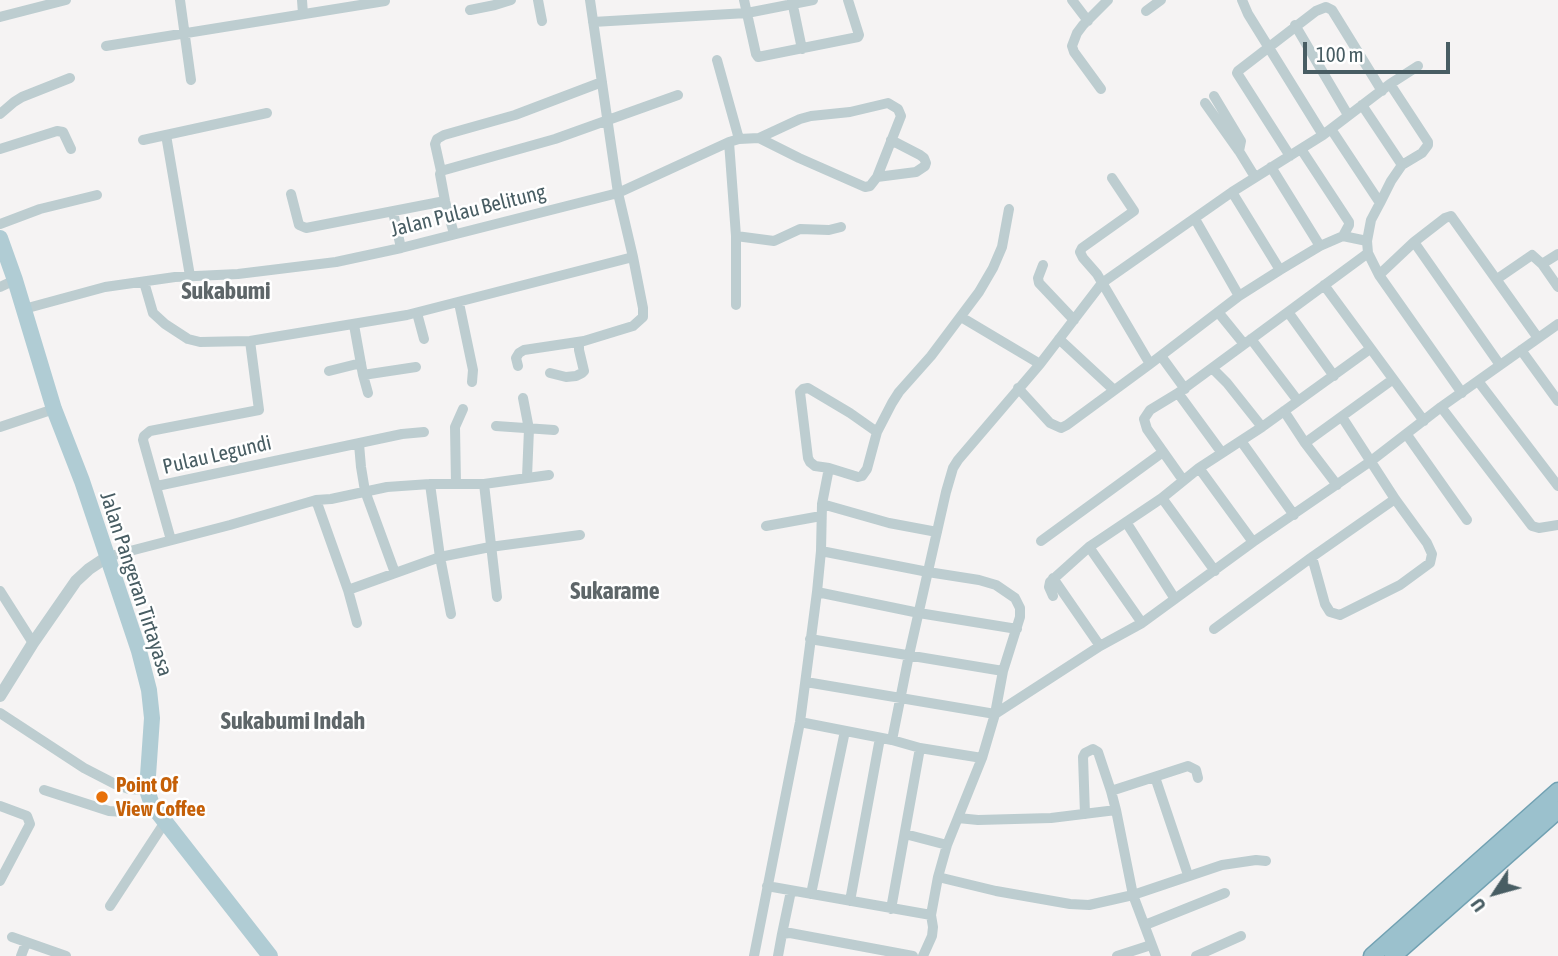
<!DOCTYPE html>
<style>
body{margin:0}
#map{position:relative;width:1558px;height:956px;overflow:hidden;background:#f5f3f3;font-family:"Asap Condensed",sans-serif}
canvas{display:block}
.north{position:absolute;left:1460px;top:858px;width:70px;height:70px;-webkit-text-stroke:5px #fff;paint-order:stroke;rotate:234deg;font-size:19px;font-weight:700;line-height:28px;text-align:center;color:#485d63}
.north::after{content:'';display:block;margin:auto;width:24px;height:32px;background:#485d63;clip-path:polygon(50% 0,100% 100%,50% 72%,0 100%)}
.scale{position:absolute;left:1303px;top:42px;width:147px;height:32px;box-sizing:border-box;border:4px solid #485d63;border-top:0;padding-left:9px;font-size:21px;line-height:24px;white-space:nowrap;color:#485d63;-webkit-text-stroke:5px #fff;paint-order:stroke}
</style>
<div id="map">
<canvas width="1558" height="956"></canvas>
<div class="north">U</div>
<div class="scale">100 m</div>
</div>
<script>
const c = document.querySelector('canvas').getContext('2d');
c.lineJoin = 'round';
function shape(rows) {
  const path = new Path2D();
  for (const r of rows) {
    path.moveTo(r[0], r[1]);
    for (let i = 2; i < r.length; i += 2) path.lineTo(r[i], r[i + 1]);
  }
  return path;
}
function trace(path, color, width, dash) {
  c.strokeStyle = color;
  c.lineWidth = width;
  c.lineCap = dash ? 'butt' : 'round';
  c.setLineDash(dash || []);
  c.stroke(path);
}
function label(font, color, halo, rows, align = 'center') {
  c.font = font + ' "Asap Condensed",sans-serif';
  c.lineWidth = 5;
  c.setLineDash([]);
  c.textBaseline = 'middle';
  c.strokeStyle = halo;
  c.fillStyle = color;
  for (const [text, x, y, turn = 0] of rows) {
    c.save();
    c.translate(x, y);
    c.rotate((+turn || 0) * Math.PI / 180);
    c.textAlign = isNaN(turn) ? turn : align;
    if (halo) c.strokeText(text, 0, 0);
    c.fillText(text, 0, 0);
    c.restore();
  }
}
const trunk = shape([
 [1372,956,1558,791],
 [1393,956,1558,810]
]);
trace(trunk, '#71a1b2', 19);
trace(shape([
 [180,0,191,80],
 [302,0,303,14],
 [538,0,542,21],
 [744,0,756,54,758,57,858,37,859,35,848,0],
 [1072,0,1088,21],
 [1242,0,1248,14,1323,135],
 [792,1,802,49],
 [470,10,495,5,511,0],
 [1146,11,1161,0],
 [0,17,66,0],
 [593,22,747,13,813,0],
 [1295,25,1348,115],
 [106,46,385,1],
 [717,60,739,139],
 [1101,89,1074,52,1072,46,1077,33,1083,25,1108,0],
 [1214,96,1241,141,1239,151],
 [1205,103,1239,151,1255,177],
 [1362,105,1402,165],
 [0,114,14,102,22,97,70,78],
 [1331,129,1380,203,1371,220,1367,241,1368,253,1379,275,1462,393],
 [166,135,190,276],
 [759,138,799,158,865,187,870,186,877,177,916,172,925,166,926,163,924,158,920,155,891,140],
 [143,140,267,113],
 [729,142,736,236,774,241,800,229,829,230,841,227],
 [0,149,57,131,63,132,71,149],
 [1301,149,1349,222,1349,225,1343,236],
 [1290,156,1237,73,1238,71,1316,11,1326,7,1332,10,1382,91],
 [1271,167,1320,246],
 [441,171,435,144,437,139,444,135,515,115,602,82],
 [1112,178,1134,211,1082,248,1080,252,1083,258,1097,274,1150,364],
 [1232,192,1280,270],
 [291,194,299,225,306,228,445,201],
 [1380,203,1391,181,1402,165,1422,153,1428,145,1428,142,1390,84],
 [393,212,401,248],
 [1195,219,1239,296],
 [0,224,40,209,97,195],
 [454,234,445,201,440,174,441,171,555,139,678,95],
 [1414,242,1500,365],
 [1542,264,1558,254],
 [1043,265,1038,278,1039,283,1074,320],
 [1379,275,1414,242,1445,218,1451,216,1538,338],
 [1497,279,1532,255,1542,264,1558,287],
 [144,282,153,313,165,324,188,339,200,342,250,341,407,315,633,257],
 [1324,285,1424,421],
 [0,287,15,280],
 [459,303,473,370,472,382],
 [736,305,736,236],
 [24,309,105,287,175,277,238,274,336,262,401,248,618,193,729,142,739,139,759,138,800,119,811,116,850,112,888,103,898,109,901,116,877,177],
 [1218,312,1244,344],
 [1288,312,1334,376],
 [417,313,424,339],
 [961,317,1040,364],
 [354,325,363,375,368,393],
 [1059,339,1114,390],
 [1251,339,1298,401],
 [1521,350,1558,401],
 [1161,356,1185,389],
 [518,366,516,358,519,353,524,350,584,341,633,326,643,317,643,308,633,257,618,193,590,0],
 [329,371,361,363],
 [550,373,566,377,576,376,582,373,584,371,579,350,579,342],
 [363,375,416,367],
 [1478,381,1558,486],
 [1018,388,1050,423,1061,428,1067,425,1150,364,1239,296,1280,270,1320,246,1343,236,1367,241],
 [1178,393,1212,368],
 [523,398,529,429,527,477],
 [1441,407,1532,526,1539,528,1558,525],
 [1284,411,1305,443,1337,485],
 [496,426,554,430],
 [0,427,54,409],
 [1262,427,1227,383,1212,368,1368,253],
 [877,432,850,413,808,388,803,389,800,392,808,458,810,462,815,466,829,468,858,477,862,476,867,469,877,432,892,403,899,392,931,356,979,292,993,268,1002,247,1009,209],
 [1407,435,1467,520],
 [1241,441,1294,515],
 [1305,443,1392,380],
 [359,444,361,467,365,491,395,573],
 [1199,468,1253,542],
 [1183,480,1147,429,1144,419,1150,410,1178,393,1222,453],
 [430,484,440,557,451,614],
 [456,484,455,427,463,409],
 [484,484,497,597],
 [157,486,402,434,424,432],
 [1162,498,1215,571],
 [316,500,348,590,357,623],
 [822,504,889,523,937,532],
 [1126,522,1175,599],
 [766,526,821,516],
 [171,540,143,440,144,436,150,431,259,410,250,341],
 [1041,541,1163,452],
 [1089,547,1142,623],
 [107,557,230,525,316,500,331,499,387,487,430,484,484,484,549,475],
 [1312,557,1325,604,1330,612,1340,615,1400,585,1430,563,1432,554,1427,543,1395,499,1342,417],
 [1053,578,1100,646],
 [348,590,440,557,490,547,580,535],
 [0,591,33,643],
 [817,592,919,613,1017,629],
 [1053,596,1049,587,1050,582,1089,547,1162,498,1199,468,1262,427,1370,349],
 [1214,629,1312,557,1395,499],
 [810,639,1003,671],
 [806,682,995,714,1003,671,1020,617,1020,608,1015,598,996,585,979,580,928,572,821,551],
 [0,713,84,768,115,784,129,789,147,790],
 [800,722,892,740,920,748,891,909],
 [892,740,909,655,946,492,953,468,958,460,1040,364,1102,283,1232,192,1323,135,1390,84,1418,66],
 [920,748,982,758],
 [1155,777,1188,875],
 [44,790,109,811,124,812,152,805],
 [1111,791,1188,766,1196,770,1198,778],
 [0,806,27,816,30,824,0,881],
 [1085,814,1083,757,1085,753,1093,749,1098,752,1111,791,1116,810,1133,895,1156,956],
 [958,818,978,820,1051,818,1116,810],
 [905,834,947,845],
 [938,877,996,891,1070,904,1089,905,1133,895,1222,865,1256,860,1266,861],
 [767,886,931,915],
 [811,894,845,731],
 [850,901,880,738],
 [110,906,165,822],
 [1145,925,1225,893],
 [782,934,791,891],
 [12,937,66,956],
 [21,956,26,943],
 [754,956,800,722,817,592,821,551,822,504,829,468],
 [778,956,782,934,790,933,913,956],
 [923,956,932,936,933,927,931,915,938,877,947,845,982,758,995,714,1100,646,1142,623,1253,542,1371,461,1441,407,1558,324],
 [1117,956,1151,945],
 [1196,956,1241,936]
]), '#bdcdd0', 10);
trace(shape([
 [0,696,33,643,76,581,89,569,107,557]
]), '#bdcdd0', 12);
trace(shape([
 [0,238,15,280,54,409,82,481,139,651,149,690,152,718,147,790,152,805,270,956]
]), '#b0ccd4', 16);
trace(trunk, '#9bc1cd', 16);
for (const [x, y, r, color] of [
 [102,797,7,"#e8710a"]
]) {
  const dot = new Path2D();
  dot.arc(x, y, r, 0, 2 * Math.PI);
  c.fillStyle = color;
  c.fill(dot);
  trace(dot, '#fff', 2.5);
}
label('21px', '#485d63', '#fff', [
 ["Jalan Pulau Belitung",468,211,-14],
 ["Pulau Legundi",217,455,-13],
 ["Jalan Pangeran Tirtayasa",136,584,72]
]);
label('bold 21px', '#c56008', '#fff', [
 ["Point Of",116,785],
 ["View Coffee",116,809]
], 'left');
label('bold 24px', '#5e6669', '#fff', [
 ["Sukabumi",226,291],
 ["Sukarame",615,591],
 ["Sukabumi Indah",293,721]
]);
</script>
